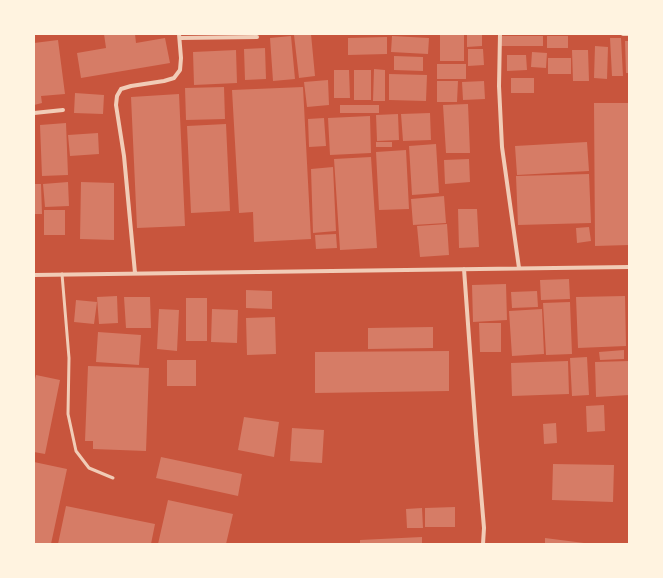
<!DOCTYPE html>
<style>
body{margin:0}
#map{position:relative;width:663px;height:578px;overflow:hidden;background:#c8553d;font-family:"Asap Condensed",sans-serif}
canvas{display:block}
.frame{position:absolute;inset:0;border:35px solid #fff3e0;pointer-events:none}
</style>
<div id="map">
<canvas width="663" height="578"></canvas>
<div class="frame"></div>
</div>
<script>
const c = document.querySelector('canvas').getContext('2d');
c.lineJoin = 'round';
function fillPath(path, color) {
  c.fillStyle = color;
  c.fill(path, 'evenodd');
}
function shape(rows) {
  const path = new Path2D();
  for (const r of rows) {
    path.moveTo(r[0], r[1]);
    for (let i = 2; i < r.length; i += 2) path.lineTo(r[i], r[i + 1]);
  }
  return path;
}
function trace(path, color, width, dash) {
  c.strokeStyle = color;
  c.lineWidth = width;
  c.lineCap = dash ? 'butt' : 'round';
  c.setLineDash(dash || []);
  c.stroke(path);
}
fillPath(shape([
 [104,34,135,34,136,43,165,38,170,63,81,78,77,53,106,48],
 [310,34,311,34,315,76,299,78,294,35],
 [440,34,464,34,464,61,440,61],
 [467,34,482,34,482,46,467,47],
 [291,36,295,79,273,81,270,38],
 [392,36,429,38,428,54,391,52],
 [501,36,543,36,543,46,501,46],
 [547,36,568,36,568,48,547,48],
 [387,37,387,54,348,55,348,38],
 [610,38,621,38,623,76,612,76],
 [58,40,65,94,41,96,42,103,34,105,34,43],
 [625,41,629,41,629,73,626,73],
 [595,46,608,47,607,79,594,78],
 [265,48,266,79,245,80,244,49],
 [468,49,483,49,484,65,468,66],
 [236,50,237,83,194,85,193,52],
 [572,50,588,50,589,81,573,81],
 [532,52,547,53,546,68,531,67],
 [507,55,526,55,527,70,507,71],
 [394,56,423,57,423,71,394,70],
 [548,58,571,58,571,74,548,74],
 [437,64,466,64,466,79,437,79],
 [374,69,385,70,385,101,373,101],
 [334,70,349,70,350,98,334,98],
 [354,70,371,70,371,100,354,100],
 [389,74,427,75,426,101,389,100],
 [511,78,534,78,534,93,511,93],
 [328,80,329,105,307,107,304,82],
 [437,81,458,81,457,102,437,102],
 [484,81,485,99,463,100,462,82],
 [224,87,225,119,186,120,185,88],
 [303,87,311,239,254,242,253,212,239,213,232,90],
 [75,93,104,95,103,114,74,113],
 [179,94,185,226,137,228,131,97],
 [594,103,629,103,629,245,595,246],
 [468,104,470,153,446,153,443,105],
 [340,105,379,105,379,113,340,113],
 [430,113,431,140,403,141,401,114],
 [398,114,399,140,377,141,376,115],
 [370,116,371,153,330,155,328,118],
 [324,118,326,146,309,147,308,119],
 [66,123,68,175,42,176,40,125],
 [226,124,230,211,191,213,187,126],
 [98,133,99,154,70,156,68,135],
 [376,142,392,142,392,147,376,147],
 [587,142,589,171,517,175,515,146],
 [436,144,439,193,412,195,409,146],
 [406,150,409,209,379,210,376,152],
 [371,157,377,248,340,250,334,159],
 [469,159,470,182,445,184,444,160],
 [333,167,336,231,313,233,311,169],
 [589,174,591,223,518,225,516,176],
 [68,182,69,206,45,207,43,184],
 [81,182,114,183,114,240,80,239],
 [34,184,41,184,42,214,34,214],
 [444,196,446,223,413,225,411,199],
 [458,209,477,209,479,247,459,248],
 [44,210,65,210,65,235,44,235],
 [447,224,449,255,420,257,417,226],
 [589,227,591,241,577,243,576,228],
 [336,234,337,248,316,249,315,235],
 [569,279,570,299,541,300,540,280],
 [506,284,507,320,473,322,472,285],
 [246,290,272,291,272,309,246,308],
 [537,291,538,307,512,308,511,292],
 [117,296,118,323,99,324,97,297],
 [625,296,626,346,578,348,576,297],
 [124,297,150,297,151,328,126,328],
 [186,298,207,298,207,341,186,341],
 [76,300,97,302,94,324,74,322],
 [570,302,572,354,546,355,543,303],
 [159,309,179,310,177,351,157,349],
 [212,309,238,310,237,343,211,342],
 [542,309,544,354,512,356,509,311],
 [275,317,276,354,247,355,246,318],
 [479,323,501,323,501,352,480,352],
 [433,327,433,348,368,349,368,328],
 [98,332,141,335,139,365,96,362],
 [624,350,624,359,600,360,599,352],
 [449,351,449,391,315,393,315,352],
 [587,357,589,395,572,396,570,358],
 [167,360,196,360,196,386,167,386],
 [568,361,569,394,512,396,511,363],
 [629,361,629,395,596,397,595,362],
 [88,366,149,368,146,451,93,449,93,441,85,441],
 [36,375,60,380,45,454,34,452,34,384],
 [604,405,605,431,587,432,586,406],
 [244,417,279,422,274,457,238,450],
 [556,423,557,443,544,444,543,424],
 [292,428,324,430,322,463,290,461],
 [161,457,242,474,238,496,156,478],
 [34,462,67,469,51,544,34,544],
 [553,464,614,465,613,502,552,500],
 [168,500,233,514,226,544,158,544],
 [66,506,155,524,151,544,58,544],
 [455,507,455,527,425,527,425,508],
 [422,508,423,528,407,528,406,509],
 [422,537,422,544,360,544,360,540],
 [545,538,584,543,584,544,545,544]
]), '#d67c66');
trace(shape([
 [62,274,69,358,68,414,76,451,89,468,113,478]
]), '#f1ccb7', 3);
trace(shape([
 [500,34,499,86,502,147,519,268],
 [623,34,629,34],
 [180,38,257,37],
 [34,113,63,110],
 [464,269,476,434,484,528,483,544],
 [135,273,124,156,116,105,117,96,121,89,131,86,164,81,174,78,180,70,181,58,179,34],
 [34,275,629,267]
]), '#f1ccb7', 4);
</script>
